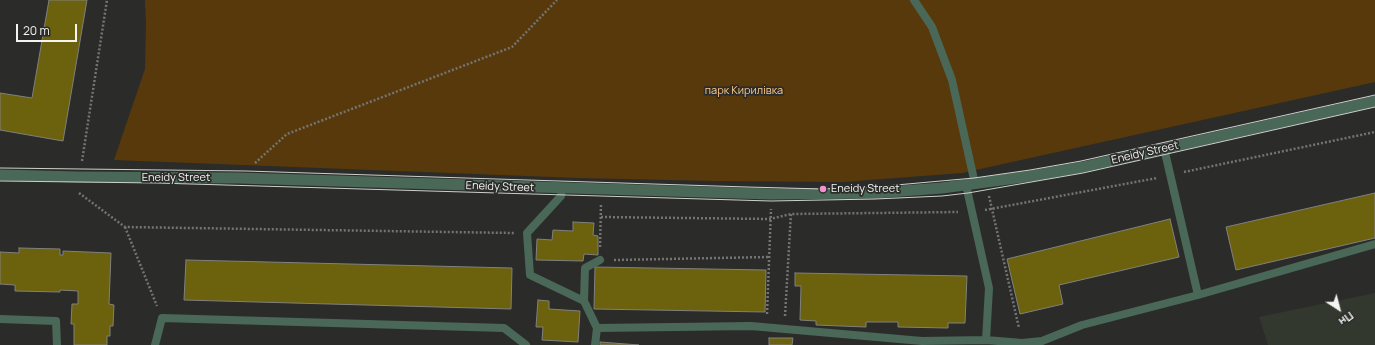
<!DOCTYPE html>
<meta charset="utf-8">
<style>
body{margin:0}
#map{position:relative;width:1375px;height:345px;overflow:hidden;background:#2b2c29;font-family:Manrope,sans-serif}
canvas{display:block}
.north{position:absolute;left:1319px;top:289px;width:40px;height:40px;-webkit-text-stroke:3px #2b2c29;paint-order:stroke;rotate:144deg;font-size:11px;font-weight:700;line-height:16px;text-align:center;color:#f4f5f3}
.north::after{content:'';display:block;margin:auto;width:14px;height:18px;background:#f4f5f3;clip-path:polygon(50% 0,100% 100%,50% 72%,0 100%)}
.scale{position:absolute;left:16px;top:24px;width:61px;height:18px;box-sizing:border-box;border:2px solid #f4f5f3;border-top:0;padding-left:5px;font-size:12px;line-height:14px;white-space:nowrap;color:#f4f5f3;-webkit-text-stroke:3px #2b2c29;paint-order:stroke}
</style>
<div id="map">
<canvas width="1375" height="345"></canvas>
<div class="north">Пн</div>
<div class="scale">20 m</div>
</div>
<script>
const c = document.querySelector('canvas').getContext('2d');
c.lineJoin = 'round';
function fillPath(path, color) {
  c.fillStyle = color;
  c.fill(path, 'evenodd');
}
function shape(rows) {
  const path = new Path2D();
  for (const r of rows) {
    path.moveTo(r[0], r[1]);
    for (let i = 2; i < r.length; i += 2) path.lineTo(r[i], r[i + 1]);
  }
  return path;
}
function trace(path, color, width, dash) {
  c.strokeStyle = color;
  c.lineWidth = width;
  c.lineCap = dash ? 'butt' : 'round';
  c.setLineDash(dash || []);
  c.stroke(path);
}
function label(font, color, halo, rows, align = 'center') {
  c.font = font + ' Manrope,sans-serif';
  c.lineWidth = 3.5;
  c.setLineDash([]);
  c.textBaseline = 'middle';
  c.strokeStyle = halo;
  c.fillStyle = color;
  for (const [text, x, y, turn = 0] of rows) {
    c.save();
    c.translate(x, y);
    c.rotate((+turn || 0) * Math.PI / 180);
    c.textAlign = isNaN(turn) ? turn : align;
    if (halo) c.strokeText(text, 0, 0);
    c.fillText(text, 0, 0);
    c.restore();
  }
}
fillPath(shape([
 [1375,293,1375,345,1268,345,1259,317]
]), '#33382f');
fillPath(shape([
 [145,0,1375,0,1375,82,962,173,843,182,716,181,579,178,114,160,145,69,146,25]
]), '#58390c');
const building = shape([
 [49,0,87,0,63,141,0,130,0,93,32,98,49,0],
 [1375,193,1375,238,1236,270,1226,227,1375,193],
 [1170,219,1179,257,1059,285,1063,304,1020,314,1007,259,1170,219],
 [573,222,594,223,593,235,598,236,598,255,584,254,583,261,536,260,537,239,552,240,553,230,573,231,573,222],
 [19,248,60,249,60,255,63,255,63,251,111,253,109,304,114,305,113,326,110,326,110,336,107,336,107,345,74,345,74,324,71,324,72,304,78,304,78,291,60,290,60,292,15,291,15,285,0,284,0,252,19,253,19,248],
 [186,260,512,268,511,309,184,300,186,260],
 [595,267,766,270,765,312,594,309,595,267],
 [795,273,967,276,965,323,948,323,948,328,898,327,898,322,866,322,866,327,816,325,816,321,800,320,801,286,795,286,795,273],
 [538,300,549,301,549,309,580,311,578,342,542,340,543,327,536,327,538,300],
 [769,338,793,338,792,345,769,345,769,338],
 [600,342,639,345,600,345,600,342]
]);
fillPath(building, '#6c610d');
trace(building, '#81817d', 1);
trace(shape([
 [82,161,107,0],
 [255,163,287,134,512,47,557,0],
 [1184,172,1375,132],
 [79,193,125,227,514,233],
 [989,196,1019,328],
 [985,210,1157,178],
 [601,217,770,219,791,214,958,212],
 [125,227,157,306],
 [600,247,601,204],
 [614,260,769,257],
 [767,314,771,209],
 [785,316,791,213]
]), '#747572', 2.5, [2, 2]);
trace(shape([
 [914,0,932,27,952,80,975,184],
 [562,189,561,196,527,233,530,275,584,301],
 [600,260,585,268,584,301,597,328,751,326,922,341,986,340,989,288,966,185],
 [1198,295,1375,244],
 [0,319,56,321,57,345],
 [986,340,1022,343],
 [155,345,162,318,504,328,526,345],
 [595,345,597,328],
 [1023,345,1022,343,1042,341,1082,325,1198,295,1164,148]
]), '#4a6858', 8);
trace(shape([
 [0,175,79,177,238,178,771,194,875,193,942,188,1031,176,1083,167,1375,101]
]), '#4a6858', 11);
trace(shape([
 [0,168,246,171,747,187,823,189,874,187,974,178,1030,170,1081,161,1375,95],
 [0,181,157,183,771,201,875,199,942,196,968,193,1083,173,1375,107]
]), '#cfd0ce', 1);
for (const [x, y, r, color] of [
 [823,189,4,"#f790ce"]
]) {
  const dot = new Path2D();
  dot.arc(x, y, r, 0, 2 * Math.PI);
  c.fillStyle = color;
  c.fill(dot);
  trace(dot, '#2b2c29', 1.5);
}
label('11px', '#ffca89', '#2b2c29', [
 ["парк Кирилівка",744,91]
]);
label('11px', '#f4f5f3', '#2b2c29', [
 ["Eneidy Street",1145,153,-13],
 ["Eneidy Street",176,178],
 ["Eneidy Street",500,187,2]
]);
label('11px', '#f4f5f3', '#2b2c29', [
 ["Eneidy Street",831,189]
], 'left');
</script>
